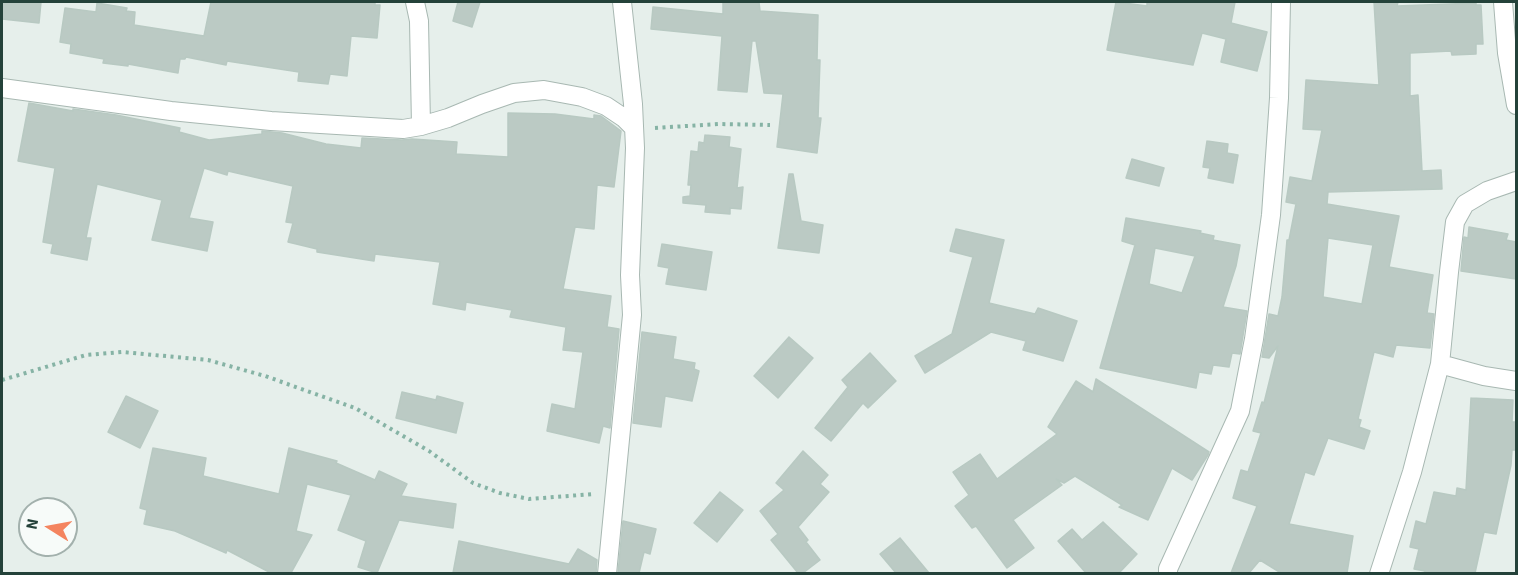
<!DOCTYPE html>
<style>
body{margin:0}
#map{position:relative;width:1518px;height:575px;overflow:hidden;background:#e6efeb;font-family:"Source Sans 3",sans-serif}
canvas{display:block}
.frame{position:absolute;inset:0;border:3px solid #24423a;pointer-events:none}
.north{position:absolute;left:18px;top:497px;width:60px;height:60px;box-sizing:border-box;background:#f7fbf9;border:2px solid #a3b1ad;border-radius:50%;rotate:281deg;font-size:16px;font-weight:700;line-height:24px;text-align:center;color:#24423a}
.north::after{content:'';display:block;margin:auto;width:21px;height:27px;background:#f4845f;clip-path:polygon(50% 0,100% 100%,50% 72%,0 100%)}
</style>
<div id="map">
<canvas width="1518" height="575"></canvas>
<div class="frame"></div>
<div class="north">N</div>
</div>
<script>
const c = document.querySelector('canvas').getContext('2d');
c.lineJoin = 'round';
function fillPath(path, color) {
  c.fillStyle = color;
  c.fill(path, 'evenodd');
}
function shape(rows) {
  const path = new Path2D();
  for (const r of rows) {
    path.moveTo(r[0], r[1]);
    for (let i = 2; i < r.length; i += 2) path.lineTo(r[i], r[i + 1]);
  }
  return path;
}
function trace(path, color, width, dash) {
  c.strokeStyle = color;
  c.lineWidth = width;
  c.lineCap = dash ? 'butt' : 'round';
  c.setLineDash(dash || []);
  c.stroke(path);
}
const building = shape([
 [2,2,41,2,39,23,2,19,2,2],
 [211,2,375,2,375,5,380,5,377,38,351,36,347,76,330,74,328,84,298,81,299,72,227,61,226,65,186,57,185,59,180,59,178,73,128,64,128,66,103,63,104,59,70,53,71,44,60,42,65,8,96,12,97,3,127,8,126,11,135,12,134,25,204,36,211,2],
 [458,2,480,2,472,27,453,21,458,2],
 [723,2,759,2,760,11,818,15,817,60,820,60,818,118,821,118,817,153,777,147,783,94,764,93,756,41,752,41,747,92,718,90,722,36,651,29,653,7,723,14,723,2],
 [1116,2,1147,6,1147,2,1235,2,1231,23,1267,32,1257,71,1221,62,1226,39,1202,33,1193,65,1107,50,1116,2],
 [1374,2,1398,2,1397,6,1476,3,1476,5,1481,5,1483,44,1476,44,1476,54,1452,55,1451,51,1410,53,1410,96,1418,95,1422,171,1441,170,1442,189,1328,192,1327,204,1399,216,1389,267,1433,275,1427,313,1434,314,1430,348,1396,345,1393,357,1374,352,1358,419,1361,420,1359,427,1370,431,1364,449,1328,438,1314,475,1305,472,1289,524,1353,536,1347,573,1281,573,1260,560,1249,573,1231,573,1257,506,1233,498,1241,470,1248,472,1261,433,1253,431,1262,402,1264,403,1278,346,1269,358,1262,357,1269,314,1278,316,1282,297,1287,240,1289,240,1296,204,1286,202,1290,177,1312,181,1322,130,1303,129,1306,80,1379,85,1374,2],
 [1328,238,1373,245,1362,304,1323,297,1328,238],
 [29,103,73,111,73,109,116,115,180,128,179,132,209,140,262,134,262,131,282,133,326,144,361,148,362,138,402,140,412,139,457,142,456,154,508,157,508,113,555,114,594,119,594,115,601,116,621,131,614,187,597,185,594,229,575,227,563,289,611,296,607,327,619,329,610,428,603,426,599,443,547,431,552,404,575,409,583,352,563,350,566,327,510,317,512,310,466,302,465,310,433,304,440,262,375,254,374,261,317,252,317,249,288,242,293,223,286,222,293,186,228,171,227,175,204,168,189,218,213,222,207,251,152,240,162,200,97,184,86,238,91,238,87,260,51,253,53,244,43,242,55,168,18,161,29,103],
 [705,135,730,137,729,147,741,149,737,188,743,187,741,209,730,208,730,214,705,212,706,205,683,203,683,197,690,196,691,185,688,185,691,151,698,152,699,142,704,143,705,135],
 [1207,141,1228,144,1227,153,1238,155,1233,183,1208,178,1210,168,1203,167,1207,141],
 [1132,159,1164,168,1159,186,1126,178,1132,159],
 [789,174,793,174,801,221,823,225,819,253,778,248,789,174],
 [1126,218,1201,231,1200,233,1214,236,1213,240,1240,245,1236,266,1223,307,1247,311,1240,354,1232,353,1229,367,1213,365,1211,374,1199,372,1196,388,1100,368,1135,245,1122,241,1126,218],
 [1155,248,1195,256,1182,293,1149,284,1155,248],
 [1469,227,1508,234,1506,240,1516,242,1516,279,1461,271,1464,237,1468,238,1469,227],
 [956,229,1004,240,989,303,1035,314,1038,308,1077,321,1063,361,1023,350,1026,341,991,332,925,373,915,356,952,334,973,257,950,251,956,229],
 [662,244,712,252,706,290,666,284,669,268,658,266,662,244],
 [642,332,676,337,673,359,695,363,694,369,699,371,692,401,665,396,661,427,633,423,642,332],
 [789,337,813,358,778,398,754,376,789,337],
 [870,353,896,381,868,408,863,403,831,441,815,428,848,387,842,380,870,353],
 [1096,379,1209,452,1208,455,1192,480,1172,468,1148,520,1119,507,1122,505,1075,476,1064,483,1056,479,1062,485,1013,520,1034,548,1007,568,976,526,972,528,955,506,969,495,953,472,980,454,997,479,1057,434,1048,427,1076,381,1093,392,1096,379],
 [402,392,436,400,437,396,463,403,456,433,396,418,402,392],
 [126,396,158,411,140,448,108,432,126,396],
 [1471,398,1513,400,1512,422,1516,422,1516,450,1512,450,1511,465,1496,534,1484,532,1475,573,1424,573,1425,571,1414,569,1419,549,1410,547,1416,521,1426,524,1434,492,1456,496,1457,488,1466,490,1471,398],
 [153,448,206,458,203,476,279,494,289,448,337,461,336,463,375,480,379,471,407,484,401,496,456,504,453,528,399,520,377,573,358,567,366,541,338,530,351,495,307,484,296,531,312,535,291,573,271,573,227,550,226,553,175,531,144,524,147,510,140,508,153,448],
 [803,451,828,475,820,484,829,492,798,527,808,540,806,542,820,560,803,573,798,573,771,540,778,534,760,511,784,490,776,483,803,451],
 [720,492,743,510,717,542,694,523,720,492],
 [623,521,656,529,650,554,644,552,639,573,618,573,623,521],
 [1103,522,1137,554,1119,573,1086,573,1058,541,1072,529,1082,540,1103,522],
 [900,538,929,573,896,573,880,554,900,538],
 [459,541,569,564,578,549,597,560,596,573,453,573,459,541]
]);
fillPath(building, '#bbcac4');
trace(building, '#b8c9c2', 1.5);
const minor = shape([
 [415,2,419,21,421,126],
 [1503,2,1507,53,1516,105],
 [2,88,171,111,271,121,403,129,421,126,448,118,482,104,514,93,544,90,582,97,606,106,624,118,634,128],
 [1440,364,1484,376,1516,381],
 [607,574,632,315,630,275,635,148,633,104,622,2],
 [1168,574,1168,569,1240,411,1254,339,1271,215,1279,98,1281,2],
 [1379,574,1412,472,1440,364,1449,272,1455,222,1465,204,1487,191,1516,181]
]);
trace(minor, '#a8b8b2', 20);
trace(shape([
 [655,128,718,124,770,125],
 [2,380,86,355,122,352,208,360,265,376,355,408,429,451,473,483,500,493,529,499,594,494]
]), '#86b3a5', 4, [3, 4.5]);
trace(minor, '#fff', 18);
</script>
